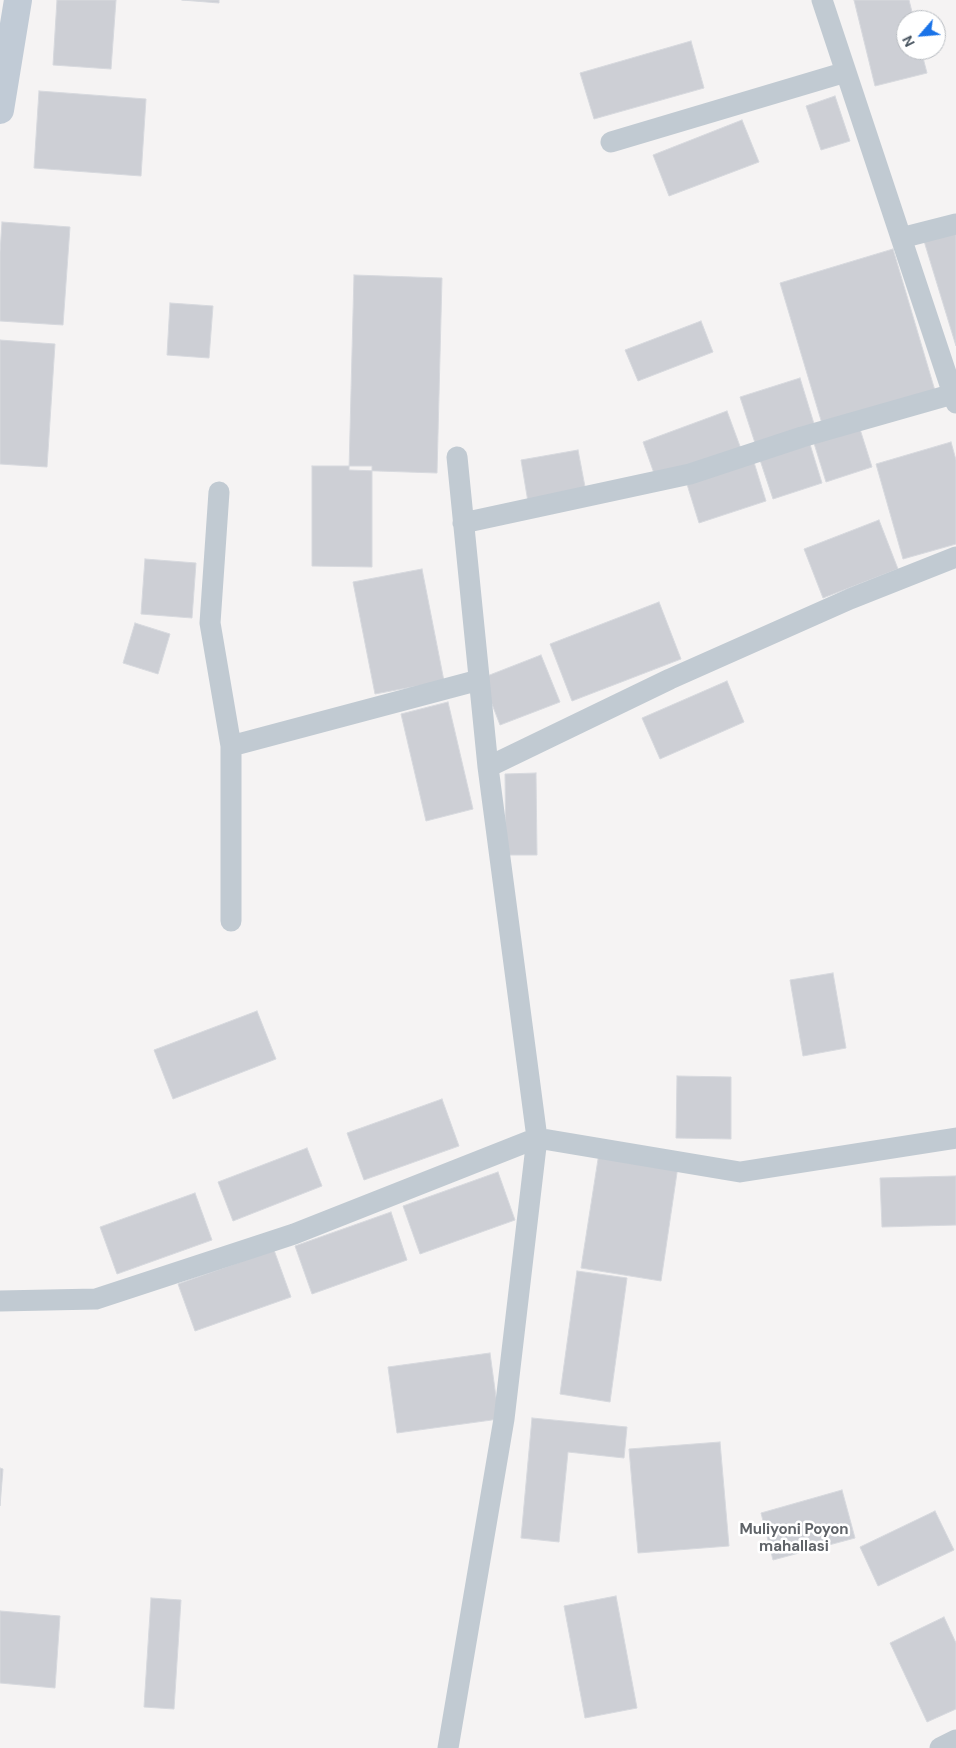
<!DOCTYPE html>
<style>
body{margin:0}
#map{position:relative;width:956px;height:1748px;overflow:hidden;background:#f5f3f3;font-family:"DM Sans",sans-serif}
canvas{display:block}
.north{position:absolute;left:896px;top:10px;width:50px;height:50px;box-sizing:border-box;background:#fff;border:1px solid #b7bbc0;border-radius:50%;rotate:243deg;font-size:14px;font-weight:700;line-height:20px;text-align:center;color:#4a5661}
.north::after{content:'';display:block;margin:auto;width:18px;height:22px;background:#1a73e8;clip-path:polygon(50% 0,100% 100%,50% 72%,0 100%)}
</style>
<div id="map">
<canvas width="956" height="1748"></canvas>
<div class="north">N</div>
</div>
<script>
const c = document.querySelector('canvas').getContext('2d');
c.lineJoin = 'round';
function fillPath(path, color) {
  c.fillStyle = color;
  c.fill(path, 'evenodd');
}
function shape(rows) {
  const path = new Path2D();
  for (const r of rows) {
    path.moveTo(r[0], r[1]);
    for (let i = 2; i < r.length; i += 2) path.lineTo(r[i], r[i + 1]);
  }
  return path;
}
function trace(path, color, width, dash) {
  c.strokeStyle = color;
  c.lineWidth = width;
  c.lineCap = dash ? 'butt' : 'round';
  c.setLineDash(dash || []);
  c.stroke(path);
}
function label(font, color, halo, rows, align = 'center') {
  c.font = font + ' "DM Sans",sans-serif';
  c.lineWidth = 5;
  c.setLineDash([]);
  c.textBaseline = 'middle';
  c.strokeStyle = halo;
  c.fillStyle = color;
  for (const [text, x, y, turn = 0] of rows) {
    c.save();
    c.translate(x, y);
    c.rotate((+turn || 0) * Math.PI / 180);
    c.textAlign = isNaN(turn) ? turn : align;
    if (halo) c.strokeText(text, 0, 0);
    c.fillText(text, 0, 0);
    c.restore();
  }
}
const building = shape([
 [57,0,116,0,111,69,53,65,57,0],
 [182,0,219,0,219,3,182,0],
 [854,0,909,0,914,20,906,20,906,50,921,50,927,73,875,86,854,0],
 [691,41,704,88,594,119,580,73,691,41],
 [39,91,146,99,141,176,34,168,39,91],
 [835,96,850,141,821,150,806,106,835,96],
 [742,120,759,162,669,196,653,155,742,120],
 [2,222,70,227,63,325,0,321,0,252,2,222],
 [956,233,956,346,924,241,956,233],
 [893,249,936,394,823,427,780,283,893,249],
 [354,275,442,278,437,473,349,470,354,275],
 [170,303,213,306,209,358,167,355,170,303],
 [701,321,713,352,638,381,625,350,701,321],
 [0,340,55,344,47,467,0,464,0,340],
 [800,378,815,427,756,446,740,397,800,378],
 [727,411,741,449,656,479,643,442,727,411],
 [859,426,872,467,826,482,813,440,859,426],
 [809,441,822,483,773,499,759,457,809,441],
 [951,442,956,460,956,544,903,559,876,464,951,442],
 [578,450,586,492,528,502,521,460,578,450],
 [753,459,766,501,699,523,686,481,753,459],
 [312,466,372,466,372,567,312,566,312,466],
 [879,520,898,569,823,598,804,549,879,520],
 [145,559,196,563,192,618,141,614,145,559],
 [422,569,444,681,375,694,353,582,422,569],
 [659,602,681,659,572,701,550,644,659,602],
 [135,623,170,634,158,674,123,663,135,623],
 [541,655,560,702,500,725,482,678,541,655],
 [727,681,744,722,660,759,642,718,727,681],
 [448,702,473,809,426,821,401,714,448,702],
 [536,773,537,855,506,855,505,774,536,773],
 [833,973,846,1048,803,1056,790,980,833,973],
 [257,1011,276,1059,173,1099,154,1050,257,1011],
 [677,1076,731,1077,731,1139,676,1138,677,1076],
 [442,1099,459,1146,364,1180,347,1133,442,1099],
 [307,1148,322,1186,233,1221,218,1182,307,1148],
 [599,1153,678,1166,661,1281,581,1268,599,1153],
 [498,1172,515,1220,420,1254,403,1206,498,1172],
 [956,1176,956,1225,882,1227,880,1178,956,1176],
 [195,1193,212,1240,117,1274,100,1227,195,1193],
 [391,1212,407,1260,312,1294,295,1246,391,1212],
 [274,1250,291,1297,195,1331,178,1284,274,1250],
 [577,1271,627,1278,610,1402,560,1394,577,1271],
 [490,1353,499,1419,397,1433,388,1367,490,1353],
 [532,1418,627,1427,624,1458,568,1452,559,1542,521,1538,532,1418],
 [720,1442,729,1546,638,1553,629,1449,720,1442],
 [0,1468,3,1469,0,1506,0,1468],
 [842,1490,855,1538,773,1560,761,1513,842,1490],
 [935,1511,954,1550,878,1586,860,1547,935,1511],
 [616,1596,637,1708,585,1718,564,1606,616,1596],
 [151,1598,181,1600,174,1709,144,1707,151,1598],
 [0,1611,60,1616,55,1688,0,1683,0,1611],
 [944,1617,956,1643,956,1709,927,1722,890,1643,944,1617]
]);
fillPath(building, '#cdcfd5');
trace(building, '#d7d9de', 1);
trace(shape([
 [822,0,956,403],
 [611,142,846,72],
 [901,238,956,224],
 [219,492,210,623,231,746],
 [463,523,690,474,802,437,953,394],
 [488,767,670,679,850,599,956,557],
 [231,921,231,746,479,680],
 [0,1301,96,1299,294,1234,537,1138,740,1172,956,1138],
 [448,1748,504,1419,537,1138,488,767,457,457],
 [940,1748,956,1740]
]), '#c1cad2', 21);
trace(shape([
 [0,110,18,0]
]), '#c1cbd6', 28);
label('bold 15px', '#5f6368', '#fff', [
 ["Muliyoni Poyon",794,1530],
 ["mahallasi",794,1547]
]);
</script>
